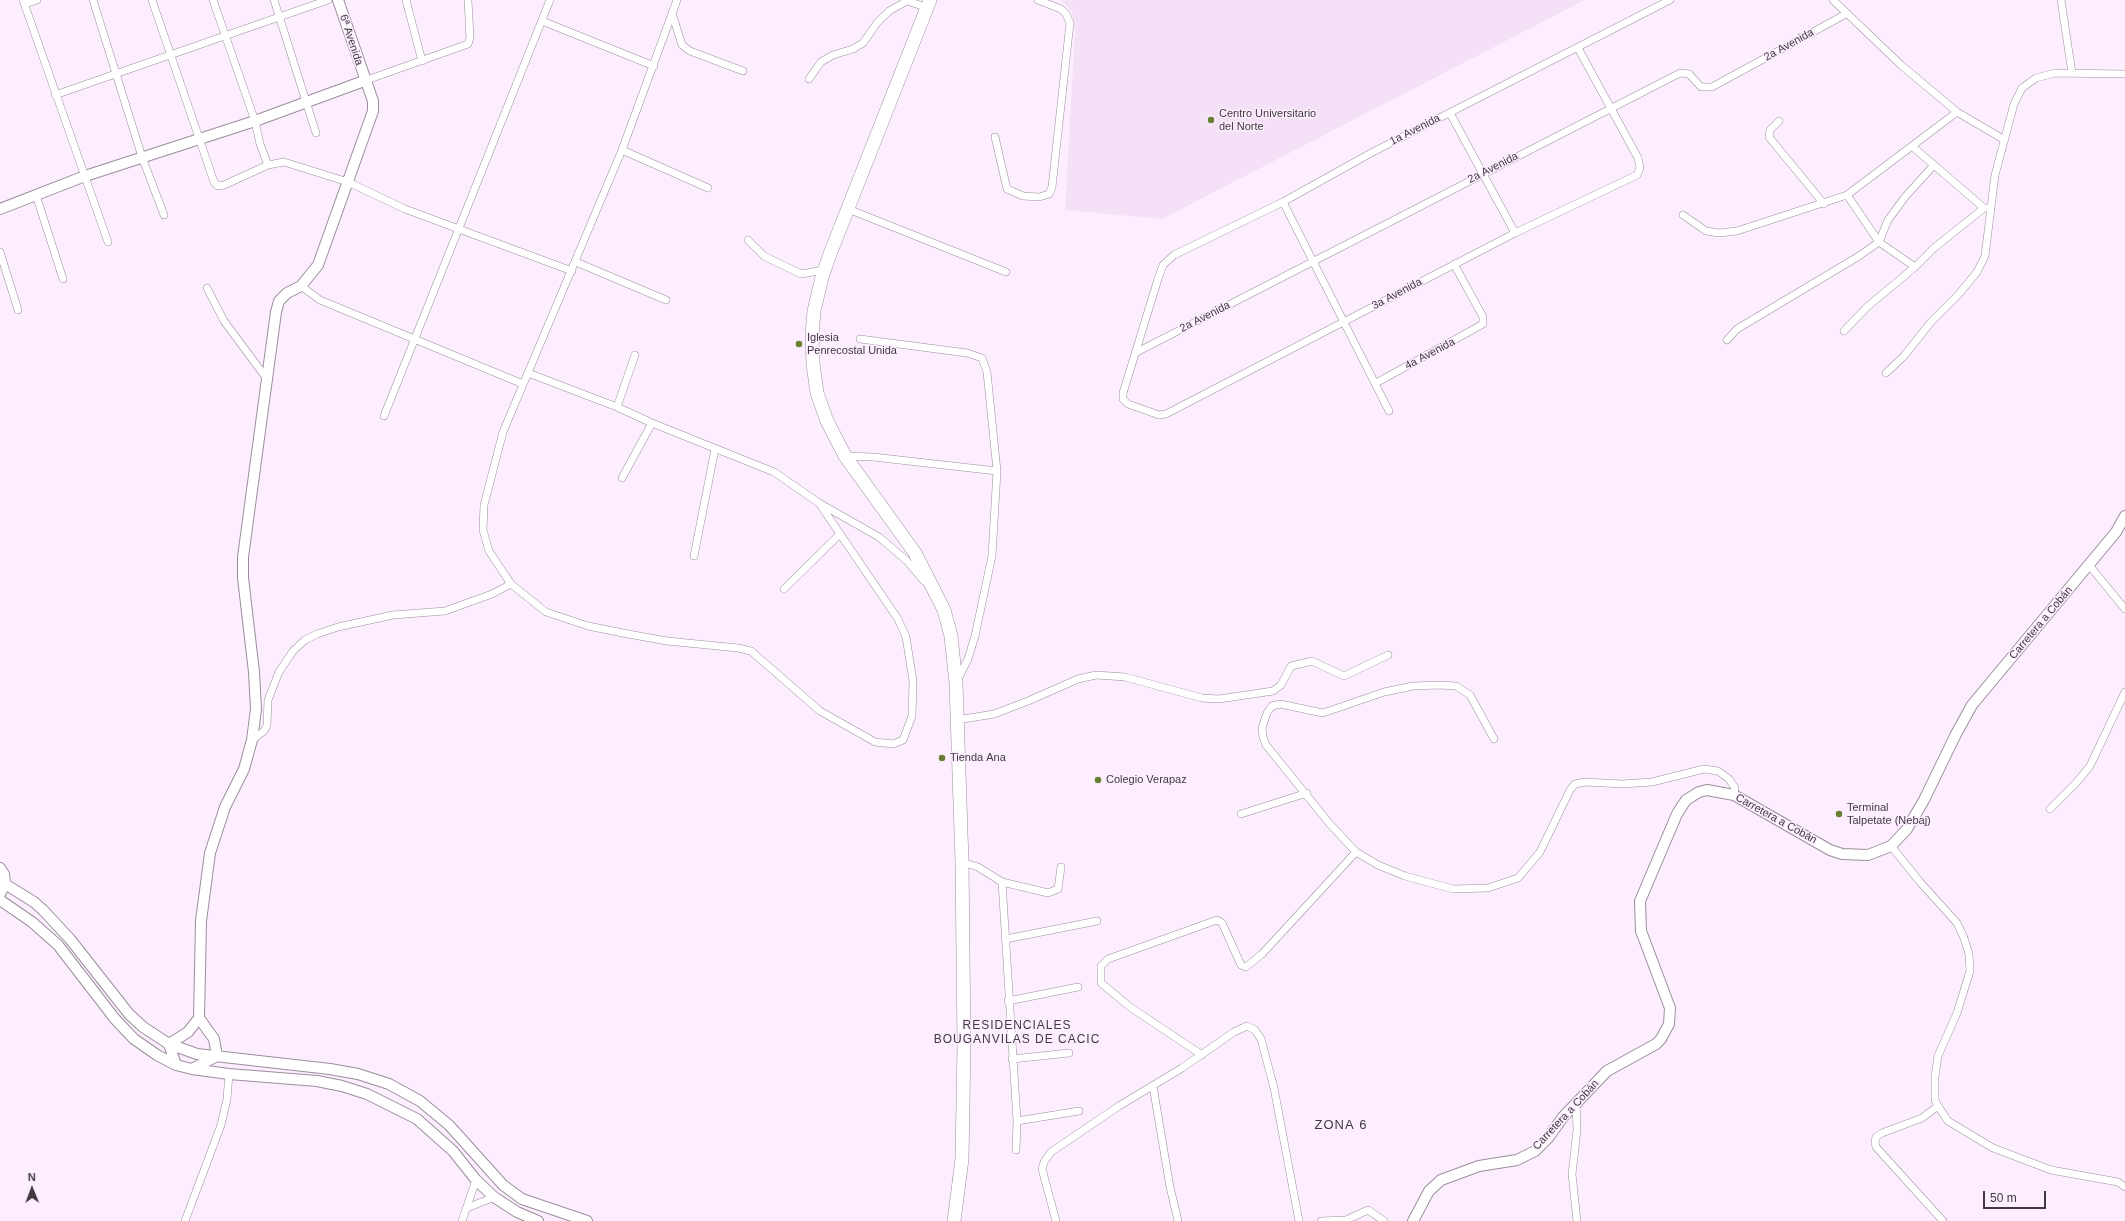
<!DOCTYPE html>
<meta charset="utf-8">
<style>
body{margin:0}
#map{position:relative;width:2125px;height:1221px;overflow:hidden;background:#fceefe;font-family:Arial,sans-serif}
canvas{display:block}
.north{position:absolute;left:12px;top:1169px;width:40px;height:40px;-webkit-text-stroke:3px #fceefe;paint-order:stroke;rotate:359deg;font-size:11px;font-weight:700;line-height:16px;text-align:center;color:#403a40}
.north::after{content:'';display:block;margin:auto;width:14px;height:18px;background:#403a40;clip-path:polygon(50% 0,100% 100%,50% 72%,0 100%)}
.scale{position:absolute;left:1983px;top:1191px;width:63px;height:18px;box-sizing:border-box;border:2px solid #403a40;border-top:0;padding-left:5px;font-size:12px;line-height:14px;white-space:nowrap;color:#403a40;-webkit-text-stroke:3px #fceefe;paint-order:stroke}
</style>
<div id="map">
<canvas width="2125" height="1221"></canvas>
<div class="north">N</div>
<div class="scale">50 m</div>
</div>
<script>
const c = document.querySelector('canvas').getContext('2d');
c.lineJoin = 'round';
function fillPath(path, color) {
  c.fillStyle = color;
  c.fill(path, 'evenodd');
}
function shape(rows) {
  const path = new Path2D();
  for (const r of rows) {
    path.moveTo(r[0], r[1]);
    for (let i = 2; i < r.length; i += 2) path.lineTo(r[i], r[i + 1]);
  }
  return path;
}
function trace(path, color, width, dash) {
  c.strokeStyle = color;
  c.lineWidth = width;
  c.lineCap = dash ? 'butt' : 'round';
  c.setLineDash(dash || []);
  c.stroke(path);
}
function label(font, color, halo, rows, align = 'center') {
  c.font = font + ' Arial,sans-serif';
  c.lineWidth = 3;
  c.setLineDash([]);
  c.textBaseline = 'middle';
  c.strokeStyle = halo;
  c.fillStyle = color;
  for (const [text, x, y, turn = 0] of rows) {
    c.save();
    c.translate(x, y);
    c.rotate((+turn || 0) * Math.PI / 180);
    c.textAlign = isNaN(turn) ? turn : align;
    if (halo) c.strokeText(text, 0, 0);
    c.fillText(text, 0, 0);
    c.restore();
  }
}
fillPath(shape([
 [1061,0,1585,0,1162,219,1065,210,1075,31,1072,12]
]), '#f5e1f7');
const street = shape([
 [23,0,108,242],
 [93,0,142,157,164,215],
 [152,0,214,182,218,186,224,185,268,165,284,162,348,182,405,209,572,271],
 [213,0,255,121,260,144,268,165],
 [274,0,316,133],
 [406,0,422,61],
 [677,0,622,150,503,432,484,505,483,530,489,551,511,584,546,612,588,626,628,634,667,641,738,648,751,651,820,711,875,742,893,744,903,740,912,716,913,681,906,637,898,619,819,503],
 [905,0,928,8],
 [1833,0,1901,65,1957,112,2003,139],
 [2061,0,2072,73],
 [25,4,37,0],
 [672,13,682,45,690,51,743,71],
 [542,21,654,66],
 [1578,48,1638,158,1640,168,1637,175,1515,233,1166,414,1159,415,1128,404,1123,399,1123,393,1158,279,1163,265,1174,255,1283,202,1371,153,1670,0],
 [809,79,821,62,833,55,853,49,863,43,877,23,889,11,907,1],
 [364,81,468,44,470,38,468,0],
 [55,95,328,0],
 [1450,113,1515,233],
 [1779,121,1770,130,1769,137,1824,204],
 [995,137,1007,189,1023,196,1039,197,1049,194,1052,187,1070,23,1066,14,1061,9,1038,0],
 [1913,147,1984,208,1987,208],
 [622,150,708,188],
 [36,195,63,279],
 [1847,195,1879,242,1915,267],
 [1283,202,1389,411],
 [848,209,1006,272],
 [1683,215,1706,231,1719,233,1737,231,1847,195,1957,112],
 [748,240,764,256,801,274,824,270],
 [0,252,18,310],
 [576,262,666,300],
 [301,286,320,300,523,384],
 [207,288,224,321,267,379],
 [1844,331,1867,307,1915,267,1934,248,1984,208],
 [860,339,967,353,982,358,987,372,997,471,992,556,975,636,968,659,958,679],
 [1727,340,1737,329,1859,256,1879,242,1888,220,1905,197,1934,165],
 [1137,352,1680,73,1689,74,1701,87,1712,87,1846,14],
 [528,373,617,407,652,423,774,472,819,503,879,537,907,561,924,581],
 [1886,373,1904,356,1931,322,1959,294,1977,272,1985,256,1995,175,2014,104,2022,88,2036,78,2055,73,2125,74],
 [1376,383,1483,324,1483,317,1454,264],
 [617,407,635,355],
 [384,416,550,0],
 [845,456,873,457,997,471],
 [622,478,652,423],
 [694,556,715,449],
 [2089,565,2125,609],
 [784,589,840,534],
 [957,720,994,714,1028,701,1078,679,1096,675,1125,677,1202,698,1219,699,1273,691,1281,685,1291,666,1312,661,1344,676,1388,655],
 [1494,739,1470,695,1456,686,1440,685,1413,686,1384,692,1323,713,1280,704,1272,706,1267,713,1262,728,1263,737,1266,745,1329,823,1356,852,1378,865,1405,876,1453,889,1488,888,1518,878,1540,852,1570,790,1575,784,1585,782,1622,784,1652,782,1704,769,1718,771,1729,779,1735,788,1734,795],
 [252,740,264,731,267,725,268,700,279,672,293,651,305,640,317,634,338,627,393,615,445,611,492,594,511,584],
 [2050,809,2076,783,2090,766,2125,692],
 [1241,814,1307,793],
 [1891,846,1920,882,1957,923,1964,938,1969,954,1970,971,1957,1013,1938,1056,1935,1076,1935,1100,1938,1106,1948,1121,1993,1148,2051,1170,2118,1182,2125,1187],
 [962,862,978,867,1002,882,1048,893,1058,889,1061,867],
 [1002,882,1017,1121,1016,1150],
 [1006,939,1097,921],
 [1008,1001,1078,987],
 [1202,1055,1130,1007,1101,983,1101,966,1108,959,1217,920,1222,923,1241,965,1246,967,1262,954,1356,852],
 [1012,1059,1069,1053],
 [1153,1086,1170,1187,1178,1221],
 [1576,1104,1577,1130,1572,1174,1577,1221],
 [1938,1106,1922,1118,1882,1133,1876,1137,1875,1142,1876,1147,1943,1221],
 [1017,1121,1079,1111],
 [467,1208,494,1197],
 [185,1221,221,1125,227,1099,229,1074],
 [462,1221,476,1180],
 [1056,1221,1042,1169,1044,1162,1051,1152,1119,1106,1182,1068,1234,1032,1247,1026,1255,1030,1261,1039,1274,1088,1299,1221],
 [1321,1221,1346,1220,1368,1210,1384,1221]
]);
const secondary = shape([
 [0,209,85,176,255,121,364,81],
 [0,868,4,874,5,884,0,894],
 [5,884,34,902,43,910,70,939,129,1014,143,1027,169,1044,197,1054,330,1069,358,1074,389,1084,420,1101,449,1125,503,1185,522,1199,587,1221],
 [0,900,32,922,58,945,115,1019,134,1039,157,1055,176,1065,192,1069,229,1074,317,1081,342,1086,367,1094,417,1119,453,1151,476,1180,494,1197,517,1212,538,1221],
 [176,1065,169,1044,188,1032,199,1018,201,921,210,853,225,807,244,769,252,740,256,709,254,672,243,578,243,557,276,312,279,301,287,293,301,286,318,265,373,111,373,101,338,0],
 [192,1069,217,1056,214,1039,199,1018],
 [1413,1221,1429,1191,1441,1180,1479,1166,1517,1160,1535,1151,1548,1138,1563,1117,1607,1071,1656,1044,1661,1039,1669,1024,1670,1008,1641,931,1640,901,1677,814,1686,800,1699,792,1707,790,1734,795,1830,850,1842,854,1868,855,1891,846,1907,829,1924,800,1956,734,1972,705,2116,532,2125,516]
]);
const highway = shape([
 [930,0,830,254,822,277,814,311,812,335,813,364,817,393,827,421,845,456,915,553,944,610,951,636,956,683,962,862,964,1045,962,1159,954,1221]
]);
trace(street, '#9b8e9c', 8);
trace(secondary, '#9b8e9c', 12);
trace(highway, '#9b8e9c', 14);
trace(street, '#fff', 7);
trace(secondary, '#fff', 10);
trace(highway, '#fff', 13);
for (const [x, y, r, color] of [
 [1211,120,4,"#677f32"],
 [799,344,4,"#677f32"],
 [942,758,4,"#677f32"],
 [1098,780,4,"#677f32"],
 [1839,814,4,"#677f32"]
]) {
  const dot = new Path2D();
  dot.arc(x, y, r, 0, 2 * Math.PI);
  c.fillStyle = color;
  c.fill(dot);
  trace(dot, '#fceefe', 1.5);
}
label('11px', '#403a40', '#fceefe', [
 ["6ª Avenida",351,40,72],
 ["2a Avenida",1789,45,-29],
 ["1a Avenida",1415,130,-27],
 ["2a Avenida",1493,168,-27],
 ["3a Avenida",1397,294,-28],
 ["2a Avenida",1205,317,-27],
 ["4a Avenida",1430,354,-28],
 ["Carretera a Cobán",2041,623,-50],
 ["Carretera a Cobán",1776,819,29],
 ["Carretera a Cobán",1566,1115,-47]
]);
label('11px', '#403a40', '#fceefe', [
 ["Centro Universitario",1219,114],
 ["del Norte",1219,127],
 ["Iglesia",807,338],
 ["Penrecostal Unida",807,351],
 ["Tienda Ana",950,758],
 ["Colegio Verapaz",1106,780],
 ["Terminal",1847,808],
 ["Talpetate (Nebaj)",1847,821]
], 'left');
c.letterSpacing = '1px';
label('12px', '#403a40', '#fceefe', [
 ["RESIDENCIALES",1017,1026],
 ["BOUGANVILAS DE CACIC",1017,1040]
]);
c.letterSpacing = '0px';
c.letterSpacing = '1px';
label('13px', '#403a40', '#fceefe', [
 ["ZONA 6",1341,1125]
]);
c.letterSpacing = '0px';
</script>
